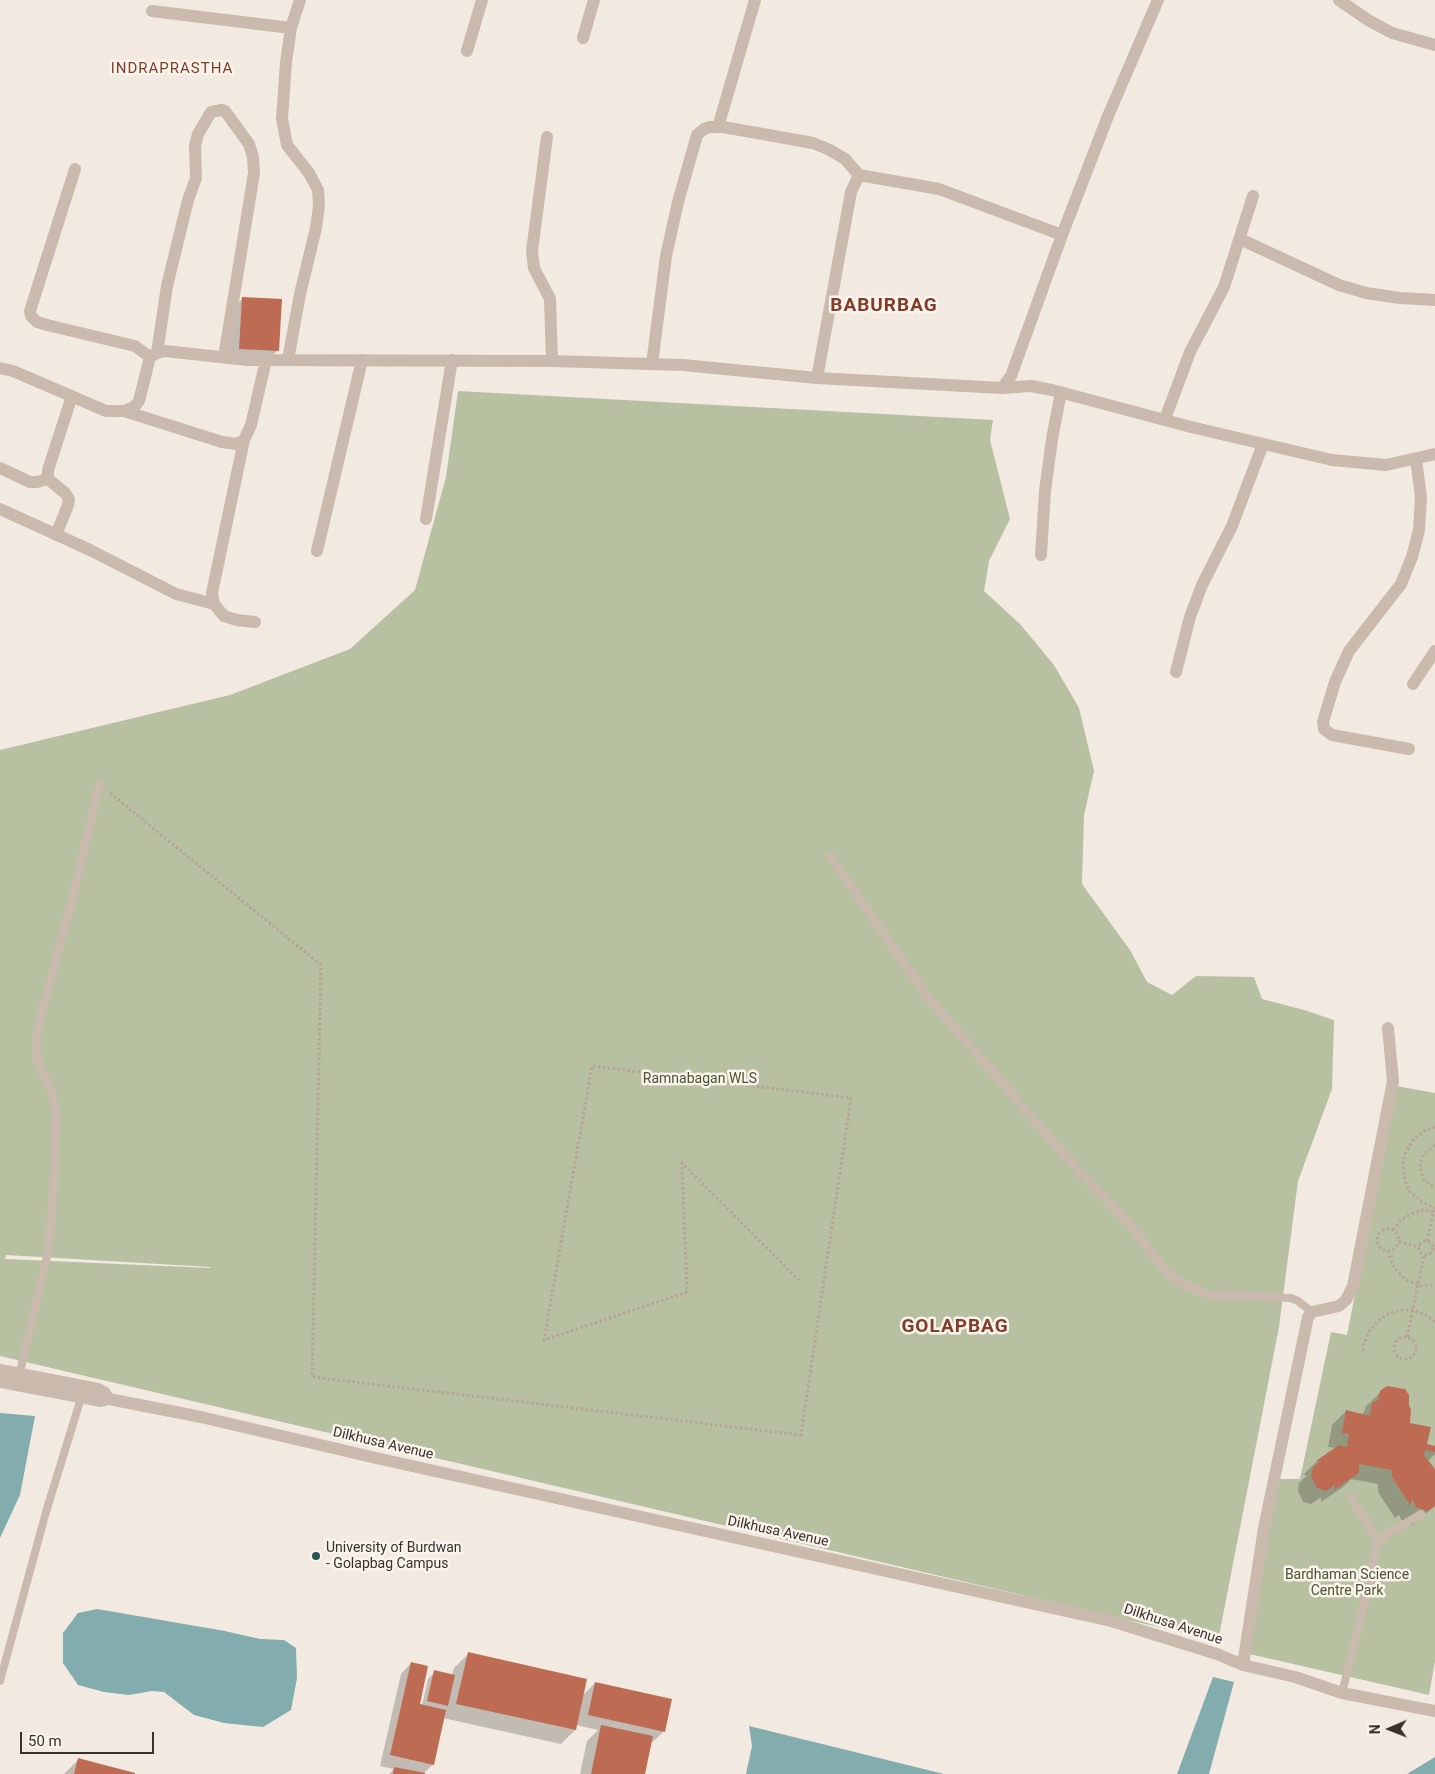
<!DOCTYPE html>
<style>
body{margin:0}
#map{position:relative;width:1435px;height:1774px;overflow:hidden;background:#f2eae1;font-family:Roboto,sans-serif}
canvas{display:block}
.north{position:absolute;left:1365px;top:1704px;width:50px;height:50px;-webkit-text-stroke:4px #faf4ed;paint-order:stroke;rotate:269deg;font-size:14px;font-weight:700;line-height:20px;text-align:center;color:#392f2b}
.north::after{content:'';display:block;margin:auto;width:18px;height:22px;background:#392f2b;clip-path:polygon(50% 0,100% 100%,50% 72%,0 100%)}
.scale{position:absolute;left:20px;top:1732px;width:134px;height:22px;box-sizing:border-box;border:2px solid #392f2b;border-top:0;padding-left:6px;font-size:15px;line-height:18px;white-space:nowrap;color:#392f2b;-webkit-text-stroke:4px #faf4ed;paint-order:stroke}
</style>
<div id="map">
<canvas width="1435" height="1774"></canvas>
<div class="north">N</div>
<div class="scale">50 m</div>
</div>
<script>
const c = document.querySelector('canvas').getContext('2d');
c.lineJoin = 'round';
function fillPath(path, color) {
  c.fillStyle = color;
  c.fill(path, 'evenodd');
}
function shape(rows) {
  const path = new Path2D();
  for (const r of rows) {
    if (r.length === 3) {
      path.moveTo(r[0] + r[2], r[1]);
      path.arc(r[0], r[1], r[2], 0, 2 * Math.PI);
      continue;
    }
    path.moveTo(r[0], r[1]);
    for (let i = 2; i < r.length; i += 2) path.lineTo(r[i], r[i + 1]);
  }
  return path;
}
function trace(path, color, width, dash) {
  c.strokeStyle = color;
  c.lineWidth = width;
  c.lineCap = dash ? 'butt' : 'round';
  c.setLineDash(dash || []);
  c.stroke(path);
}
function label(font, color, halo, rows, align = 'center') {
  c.font = font + ' Roboto,sans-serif';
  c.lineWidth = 5;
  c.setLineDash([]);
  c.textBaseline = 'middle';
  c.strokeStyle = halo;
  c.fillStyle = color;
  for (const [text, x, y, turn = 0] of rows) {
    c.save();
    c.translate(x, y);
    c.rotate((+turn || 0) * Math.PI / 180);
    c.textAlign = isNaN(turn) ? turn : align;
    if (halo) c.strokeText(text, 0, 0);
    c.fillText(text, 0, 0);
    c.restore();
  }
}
fillPath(shape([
 [458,391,993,420,990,440,1010,519,989,561,984,591,1020,624,1054,665,1079,708,1094,771,1084,815,1082,884,1130,950,1147,982,1172,995,1196,976,1254,977,1262,999,1304,1010,1334,1020,1332,1089,1298,1181,1279,1327,1218,1641,0,1356,0,750,230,695,350,649,415,590,446,477],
 [6,1255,210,1267,210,1268,5,1259],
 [1396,1086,1435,1093,1435,1661,1429,1695,1245,1653,1277,1479,1300,1479,1331,1332,1347,1335]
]), '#b7c0a1');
fillPath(shape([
 [0,1413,35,1416,20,1495,0,1538],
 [97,1609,225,1631,260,1639,284,1640,296,1648,297,1678,291,1710,263,1727,224,1723,194,1715,164,1692,152,1691,129,1695,104,1692,78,1685,63,1663,63,1633,78,1613],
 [1213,1677,1234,1682,1209,1774,1177,1774],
 [749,1726,944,1774,746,1774,752,1746],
 [1435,1757,1435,1774,1407,1774]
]), '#82acad');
fillPath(shape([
 [243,298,278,350,267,361,229,359,232,309],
 [1381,1392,1426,1445,1435,1447,1435,1454,1428,1461,1435,1471,1435,1506,1412,1525,1402,1521,1399,1515,1395,1518,1378,1492,1378,1484,1351,1479,1343,1487,1321,1502,1321,1497,1311,1504,1303,1502,1298,1491,1299,1483,1307,1475,1303,1475,1316,1462,1337,1448,1328,1447,1332,1425,1346,1411,1362,1415,1364,1412,1366,1406],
 [468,1654,582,1696,595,1683,664,1731,653,1742,650,1741,643,1774,580,1774,587,1741,598,1730,576,1725,575,1730,561,1744,443,1718,433,1764,423,1774,389,1774,394,1769,380,1766,401,1674,411,1663,418,1705,422,1706,428,1679,435,1672,452,1675,454,1668],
 [79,1759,133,1774,64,1774]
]), '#0003');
fillPath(shape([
 [242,297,282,299,279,351,239,349],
 [1387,1386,1405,1389,1409,1395,1409,1405,1411,1409,1410,1423,1431,1427,1427,1444,1435,1446,1435,1452,1425,1450,1424,1455,1435,1469,1435,1506,1427,1511,1416,1507,1412,1498,1410,1505,1392,1477,1392,1470,1359,1464,1359,1473,1334,1490,1335,1485,1326,1491,1317,1488,1311,1476,1313,1467,1321,1461,1316,1461,1339,1445,1347,1447,1349,1434,1342,1433,1346,1410,1370,1416,1372,1403,1378,1400,1380,1391],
 [468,1652,587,1679,576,1730,456,1704],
 [411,1662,428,1666,420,1704,446,1710,434,1765,390,1755],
 [434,1670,455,1675,448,1706,427,1701],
 [595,1682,672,1699,665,1732,588,1715],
 [601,1725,653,1736,645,1774,591,1774],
 [78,1758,135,1773,135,1774,74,1774],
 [394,1767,425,1773,425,1774,393,1774]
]), '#be6b53');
trace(shape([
 [110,793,321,965,312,1377,801,1435,851,1098,592,1066,544,1340,687,1292,682,1163,799,1280],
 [1435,1127,1424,1131,1412,1141,1405,1154,1403,1165,1405,1181,1410,1192,1422,1202,1435,1208],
 [1435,1145,1424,1154,1420,1164,1422,1175,1424,1180,1435,1188],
 [1388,1240,11],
 [1393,1230,1401,1220,1411,1214,1423,1210,1435,1212],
 [1426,1248,7],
 [1427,1241,1434,1210],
 [1399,1242,1420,1247],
 [1388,1251,1394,1268,1405,1279,1421,1286,1435,1285],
 [1407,1337,1424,1255],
 [1405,1348,11],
 [1363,1351,1364,1344,1370,1330,1381,1318,1390,1313,1401,1310,1413,1310,1426,1315,1435,1322]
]), '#b6a497', 3, [2.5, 2.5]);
trace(shape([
 [830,856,927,996,1073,1165,1127,1221,1170,1276,1189,1287,1206,1294,1291,1298,1298,1301,1312,1312],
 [19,1376,49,1248,54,1179,56,1111,51,1089,37,1062,37,1031,73,896,99,785],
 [1351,1497,1379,1542],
 [0,1681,46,1512,81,1398],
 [1342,1693,1370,1580,1375,1548,1384,1536,1421,1514]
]), '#cabaad', 8);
trace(shape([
 [1339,0,1368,20,1392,33,1435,45],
 [152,11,291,28],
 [583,38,594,0],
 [467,51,482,0],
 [718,127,755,0],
 [547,137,532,251,534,268,550,299,552,361],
 [75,169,30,311,31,316,37,322,47,325,135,346,150,357],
 [1240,239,1339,285,1366,293,1400,298,1435,300],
 [157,353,167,286,188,200,196,178,195,146,198,134,211,112,222,110,225,111,249,144,253,157,254,173,224,357],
 [288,360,300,294,316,228,319,206,318,190,309,173,287,145,282,119,286,62,291,28,300,0],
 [652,364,666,256,678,202,697,135,704,129,710,127,723,127,813,143,830,150,845,159,859,175],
 [0,368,13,371,106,411,124,411,134,407,139,401,150,357,157,353,165,351,247,360,552,361,683,365,817,378,1002,388,1011,376,1062,235,1108,116,1158,0],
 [817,378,851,192,859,175,939,189,1062,235],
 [1002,388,1031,386,1052,390,1191,427,1332,460,1386,465,1435,454],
 [124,411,222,442,236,444,244,440,251,425,266,360],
 [1165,419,1190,352,1224,287,1253,196],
 [244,440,212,593,214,604,224,616,237,620,255,622],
 [0,468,30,482,37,482,48,479],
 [0,509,90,550,176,594,214,604],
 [426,519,452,360],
 [56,535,68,505,69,499,65,493,48,479,48,470,72,396],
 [317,551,362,360],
 [1041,555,1045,491,1052,439,1061,392],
 [1176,672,1190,617,1202,585,1232,526,1263,444],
 [1413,684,1435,651],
 [1409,749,1332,735,1324,729,1323,722,1335,682,1349,651,1401,584,1412,557,1419,530,1421,497,1416,459],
 [0,1370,98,1389,104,1392,109,1399],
 [0,1382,101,1401,109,1399,201,1417,376,1458,1111,1621,1217,1654,1243,1665,1295,1677,1342,1693,1435,1711],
 [1243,1665,1264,1528,1308,1317,1312,1312,1339,1306,1346,1300,1353,1286,1393,1081,1388,1028]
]), '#cabaad', 12);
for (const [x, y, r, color] of [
 [316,1556,5,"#235558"]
]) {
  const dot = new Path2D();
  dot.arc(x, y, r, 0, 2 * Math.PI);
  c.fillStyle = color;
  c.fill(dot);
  trace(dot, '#faf4ed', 2);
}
label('14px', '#495531', '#faf4ed', [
 ["Ramnabagan WLS",700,1079],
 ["Bardhaman Science",1347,1575],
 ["Centre Park",1347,1591]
]);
label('14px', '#392f2b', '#faf4ed', [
 ["Dilkhusa Avenue",383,1444,13],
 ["Dilkhusa Avenue",778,1532,12],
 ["Dilkhusa Avenue",1173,1625,18]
]);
label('14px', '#392f2b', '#faf4ed', [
 ["University of Burdwan",326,1548],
 ["- Golapbag Campus",326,1564]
], 'left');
c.letterSpacing = '1px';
label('15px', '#823d29', '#faf4ed', [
 ["INDRAPRASTHA",172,69]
]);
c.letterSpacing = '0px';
c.letterSpacing = '1px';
label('bold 19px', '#823d29', '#faf4ed', [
 ["BABURBAG",884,306],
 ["GOLAPBAG",955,1327]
]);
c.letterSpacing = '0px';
</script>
